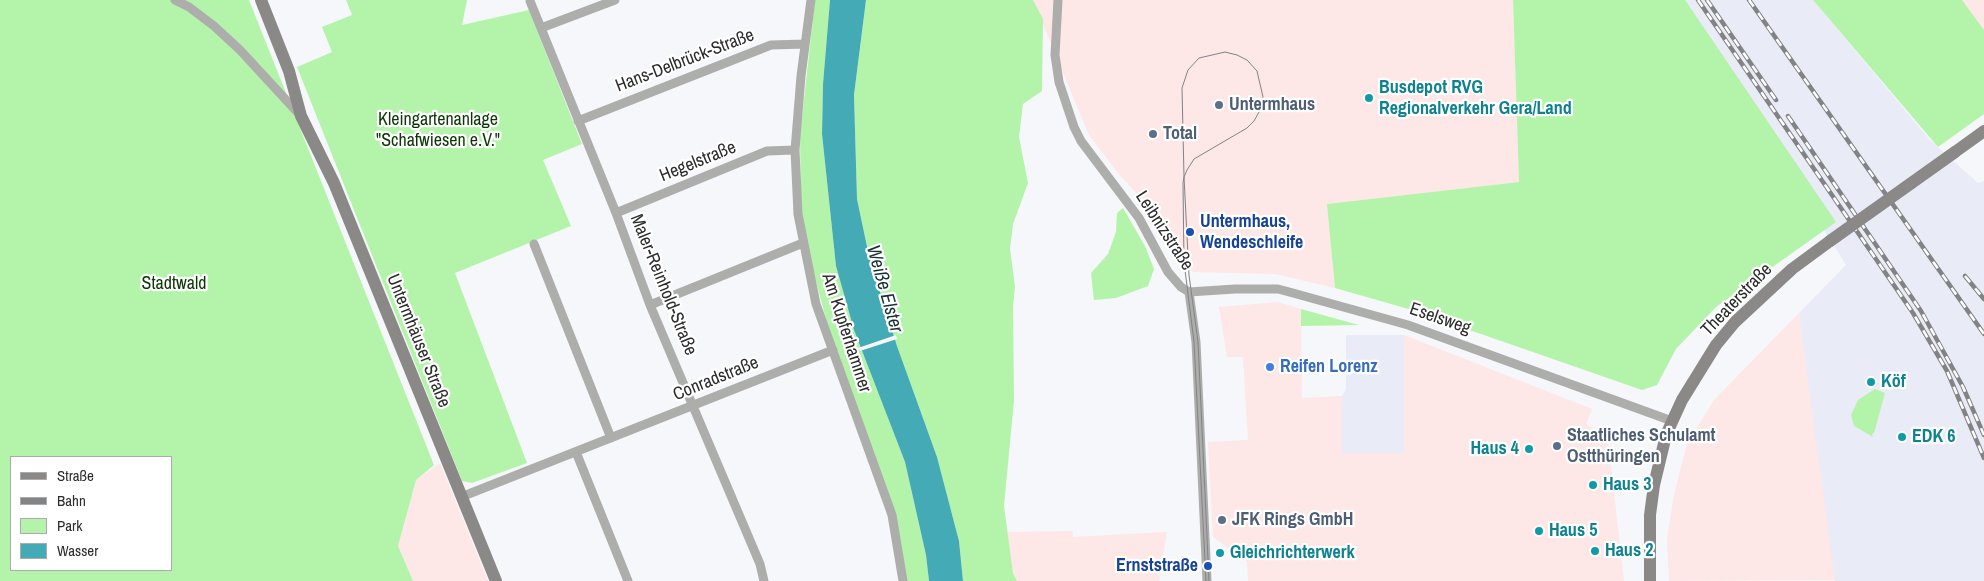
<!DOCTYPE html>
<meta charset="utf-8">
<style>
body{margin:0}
#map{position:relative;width:1984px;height:581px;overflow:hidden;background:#f6f7fa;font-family:"Archivo Narrow",sans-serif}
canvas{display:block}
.legend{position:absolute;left:10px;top:456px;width:162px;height:115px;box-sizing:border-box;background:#fff;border:1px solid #ababab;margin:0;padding:6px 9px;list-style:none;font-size:15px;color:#2c2c2d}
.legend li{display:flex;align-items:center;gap:10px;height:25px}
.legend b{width:25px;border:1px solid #ababab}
</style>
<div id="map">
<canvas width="1984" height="581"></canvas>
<ul class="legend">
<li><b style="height:6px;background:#8a8987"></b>Straße</li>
<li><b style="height:6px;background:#828385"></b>Bahn</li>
<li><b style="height:14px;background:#b4f3aa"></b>Park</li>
<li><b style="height:14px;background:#44aab5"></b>Wasser</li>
</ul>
</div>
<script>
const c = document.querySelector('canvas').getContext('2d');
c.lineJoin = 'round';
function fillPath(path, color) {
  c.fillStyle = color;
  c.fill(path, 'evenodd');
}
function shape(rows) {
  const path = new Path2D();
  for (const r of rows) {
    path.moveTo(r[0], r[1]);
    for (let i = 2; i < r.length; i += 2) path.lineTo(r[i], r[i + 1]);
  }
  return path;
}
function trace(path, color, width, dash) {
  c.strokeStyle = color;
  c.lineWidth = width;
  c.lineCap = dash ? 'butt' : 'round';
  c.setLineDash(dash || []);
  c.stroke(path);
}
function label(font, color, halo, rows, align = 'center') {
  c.font = font + ' "Archivo Narrow",sans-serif';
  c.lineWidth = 4.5;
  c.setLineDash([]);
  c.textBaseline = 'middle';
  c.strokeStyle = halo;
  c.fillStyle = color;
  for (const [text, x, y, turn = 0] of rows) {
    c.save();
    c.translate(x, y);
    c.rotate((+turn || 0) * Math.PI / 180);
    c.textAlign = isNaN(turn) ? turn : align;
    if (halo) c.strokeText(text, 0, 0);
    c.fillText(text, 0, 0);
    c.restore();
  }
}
fillPath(shape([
 [1033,0,1513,0,1519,182,1328,204,1335,288,1275,274,1193,272,1151,209,1118,173,1089,135],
 [1962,0,1984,0,1984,30,1983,29],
 [1278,302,1301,309,1302,398,1342,396,1343,453,1404,453,1404,335,1592,409,1586,424,1608,439,1624,581,1248,581,1247,562,1213,537,1208,442,1248,440,1243,357,1227,357,1219,307],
 [1799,313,1836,580,1669,581,1667,539,1674,494,1687,444,1714,400],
 [440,463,488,581,413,581,398,546,416,480],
 [1073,531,1073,537,1167,532,1159,581,1017,581,1013,573,1007,532]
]), '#fde7e7');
fillPath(shape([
 [1681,0,1813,0,1930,140,1978,183,1984,181,1984,581,1835,581,1799,313,1846,265],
 [1346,335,1404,335,1404,453,1342,453,1342,396,1346,389]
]), '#e9ebf6');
fillPath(shape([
 [0,0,249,0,434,465,416,480,398,546,413,581,0,581],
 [11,457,171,457,171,570,11,570],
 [346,0,467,0,462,25,529,10,582,144,543,160,571,226,455,273,527,463,472,483,462,481,297,67,332,52,322,27,352,15],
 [815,0,830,0,823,84,822,134,836,266,854,330,905,462,926,555,929,581,906,581,888,495,827,323,807,247,801,207,800,136],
 [866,0,1033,0,1043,19,1042,91,1023,104,1019,137,1028,183,1013,224,1010,249,1015,287,1013,306,1014,400,1004,506,1013,573,1017,581,963,581,959,541,937,457,897,346,869,256,857,199,854,95],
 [1513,0,1685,0,1836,222,1716,307,1676,349,1657,385,1642,390,1412,310,1335,288,1327,204,1519,182],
 [1813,0,1962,0,1984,30,1984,114,1938,147],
 [1123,208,1145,246,1154,269,1148,286,1116,298,1094,300,1091,273,1108,254,1116,232,1117,213],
 [1301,309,1359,325,1301,326],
 [1875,389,1885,393,1874,433,1872,434,1873,437,1854,426,1851,415,1858,400]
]), '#b4f3aa');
fillPath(shape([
 [830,0,866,0,854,95,857,199,869,256,897,346,937,457,959,541,963,581,929,581,926,555,905,462,854,330,836,266,822,134,823,84]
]), '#44aab5');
fillPath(shape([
 [896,335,897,339,860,351,858,348]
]), '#f6f7fa');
trace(shape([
 [175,0,189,7,214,26,240,50,299,114],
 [811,0,801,76,795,150,798,214,816,304,892,515,903,581],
 [1058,0,1055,55,1059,82,1074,127,1081,141,1139,218,1168,272,1181,287,1189,292,1196,342,1207,581],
 [530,1,616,213,650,305,760,564,764,581],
 [541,28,615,0],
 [578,121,771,45,805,44],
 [616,213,767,151,795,150],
 [534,244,611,438],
 [1189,292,1235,289,1278,289,1293,293,1408,325,1672,421],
 [650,305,803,243],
 [576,452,628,581],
 [461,497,833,350]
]), '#adadab', 9);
trace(shape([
 [261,0,289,71,301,116,334,183,496,581],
 [1955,152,1984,131],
 [1650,581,1650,515,1654,485,1666,435,1682,400,1716,345,1735,322,1792,269,1830,241]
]), '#8a8987', 12);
trace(shape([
 [1206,581,1194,342,1184,262,1183,183,1184,177,1187,170,1194,159,1247,128,1254,121,1259,112,1263,97,1257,71,1247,60,1237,55,1225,52,1199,58,1188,70,1182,88,1184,177,1189,275,1198,342,1209,581]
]), '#828385', 1);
const rail = shape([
 [1698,0,1913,313,1947,371,1984,458],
 [1707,0,1776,100],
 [1749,0,1984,334],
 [1788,116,1921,311,1963,387,1984,435],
 [1965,276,1984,299]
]);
trace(rail, '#828385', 4.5);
trace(rail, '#fff', 2.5, [8]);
trace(shape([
 [1830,241,1955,152]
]), '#8a8987', 12);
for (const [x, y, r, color] of [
 [1369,98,5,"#0f9aa8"],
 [1219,105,5,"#5c6f8a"],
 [1153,134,5,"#5c6f8a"],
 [1190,232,5,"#1a4fb4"],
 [1270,367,5,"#3f7fe0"],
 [1871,382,5,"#0f9aa8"],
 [1902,437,5,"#0f9aa8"],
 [1557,446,5,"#5c6f8a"],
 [1529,449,5,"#0f9aa8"],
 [1593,485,5,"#0f9aa8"],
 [1222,520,5,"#5c6f8a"],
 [1539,531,5,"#0f9aa8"],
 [1595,551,5,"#0f9aa8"],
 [1220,553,5,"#0f9aa8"],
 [1208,566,5,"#1a4fb4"]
]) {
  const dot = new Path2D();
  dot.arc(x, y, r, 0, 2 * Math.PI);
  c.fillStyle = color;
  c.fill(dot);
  trace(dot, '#fff', 2);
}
label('18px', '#2c2c2d', '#fff', [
 ["Hans-Delbrück-Straße",685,61,-21],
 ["Hegelstraße",698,162,-22],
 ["Leibnizstraße",1164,231,57],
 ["Maler-Reinhold-Straße",663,285,68],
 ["Theaterstraße",1737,300,-46],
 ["Eselsweg",1440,319,19],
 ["Am Kupferhammer",846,333,72],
 ["Untermhäuser Straße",418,341,68],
 ["Conradstraße",716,379,-22]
]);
label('bold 18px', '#0d838f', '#fff', [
 ["Busdepot RVG",1379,88],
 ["Regionalverkehr Gera/Land",1379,109],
 ["Köf",1881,382],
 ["EDK 6",1912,437],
 ["Haus 4",1519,449,"right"],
 ["Haus 3",1603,485],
 ["Haus 5",1549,531],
 ["Haus 2",1605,551],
 ["Gleichrichterwerk",1230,553]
], 'left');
label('bold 18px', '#4e5e75', '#fff', [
 ["Untermhaus",1229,105],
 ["Total",1163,134],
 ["Staatliches Schulamt",1567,436],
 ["Ostthüringen",1567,457],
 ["JFK Rings GmbH",1232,520]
], 'left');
label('18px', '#0d3706', '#fff', [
 ["Kleingartenanlage",438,120],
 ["\"Schafwiesen e.V.\"",438,141],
 ["Stadtwald",174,284]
]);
label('bold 18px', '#164399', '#fff', [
 ["Untermhaus,",1200,222],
 ["Wendeschleife",1200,243],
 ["Ernststraße",1198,566,"right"]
], 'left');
label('bold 18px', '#366cbe', '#fff', [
 ["Reifen Lorenz",1280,367]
], 'left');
label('italic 19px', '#1a3134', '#fff', [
 ["Weiße Elster",884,289,74]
]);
</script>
